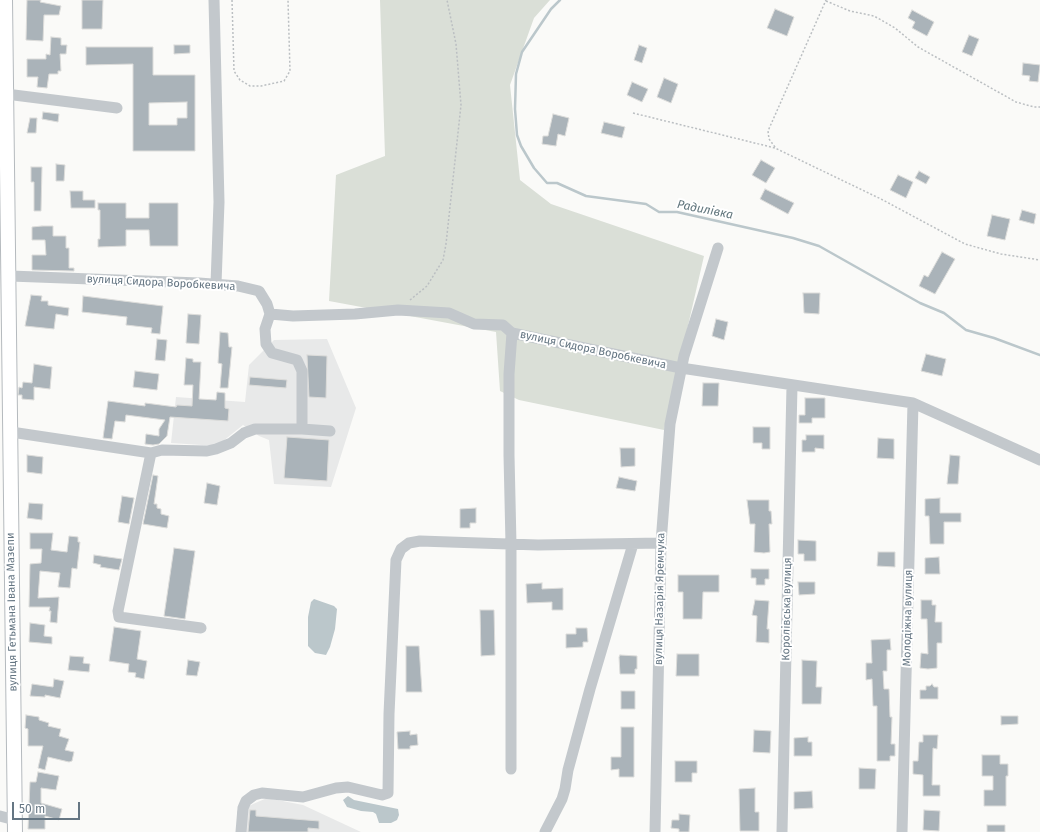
<!DOCTYPE html>
<meta charset="utf-8">
<style>
body{margin:0}
#map{position:relative;width:1040px;height:832px;overflow:hidden;background:#fafaf8;font-family:"Fira Sans",sans-serif}
canvas{display:block}
.scale{position:absolute;left:12px;top:802px;width:68px;height:18px;box-sizing:border-box;border:2px solid #657683;border-top:0;padding-left:5px;font-size:12px;line-height:14px;white-space:nowrap;color:#657683;-webkit-text-stroke:3px #fff;paint-order:stroke}
</style>
<div id="map">
<canvas width="1040" height="832"></canvas>
<div class="scale">50 m</div>
</div>
<script>
const c = document.querySelector('canvas').getContext('2d');
c.lineJoin = 'round';
function fillPath(path, color) {
  c.fillStyle = color;
  c.fill(path, 'evenodd');
}
function shape(rows) {
  const path = new Path2D();
  for (const r of rows) {
    path.moveTo(r[0], r[1]);
    for (let i = 2; i < r.length; i += 2) path.lineTo(r[i], r[i + 1]);
  }
  return path;
}
function trace(path, color, width, dash) {
  c.strokeStyle = color;
  c.lineWidth = width;
  c.lineCap = dash ? 'butt' : 'round';
  c.setLineDash(dash || []);
  c.stroke(path);
}
function label(font, color, halo, rows, align = 'center') {
  c.font = font + ' "Fira Sans",sans-serif';
  c.lineWidth = 4;
  c.setLineDash([]);
  c.textBaseline = 'middle';
  c.strokeStyle = halo;
  c.fillStyle = color;
  for (const [text, x, y, turn = 0] of rows) {
    c.save();
    c.translate(x, y);
    c.rotate((+turn || 0) * Math.PI / 180);
    c.textAlign = isNaN(turn) ? turn : align;
    if (halo) c.strokeText(text, 0, 0);
    c.fillText(text, 0, 0);
    c.restore();
  }
}
fillPath(shape([
 [327,339,356,408,331,487,274,484,269,440,259,436,243,425,217,446,171,443,176,397,245,402,249,365,274,340],
 [267,798,303,805,361,832,238,832,237,811]
]), '#e8e9e9');
fillPath(shape([
 [380,0,550,0,534,18,510,85,520,180,551,204,704,256,664,430,519,400,500,391,496,332,329,301,336,175,385,156]
]), '#dadfd7');
fillPath(shape([
 [314,599,334,606,337,609,335,629,330,647,326,655,315,653,308,646,308,617,311,602],
 [348,796,354,800,398,809,399,815,397,820,391,823,379,823,376,814,373,812,361,811,347,807,343,800]
]), '#bbc7cb');
trace(shape([
 [560,0,551,9,522,52,516,74,515,109,517,135,521,146,534,168,547,183,557,183,586,196,646,204,659,212,677,212,793,238,819,246,920,303,944,313,966,330,994,338,1040,355]
]), '#bbc7cb', 2.5);
const building = shape([
 [27,0,41,0,40,2,61,6,59,15,44,15,43,41,26,40,27,0],
 [82,0,103,0,102,29,82,29,82,0],
 [775,9,794,17,787,36,767,28,775,9],
 [912,10,934,22,927,36,912,28,915,22,908,18,912,10],
 [969,35,979,39,972,56,962,52,969,35],
 [51,37,61,38,61,45,67,45,66,54,60,54,61,71,58,71,58,74,49,74,47,88,37,87,38,77,27,77,27,59,46,59,46,54,50,55,51,37],
 [174,45,190,45,190,53,174,54,174,45],
 [639,45,647,48,642,63,634,60,639,45],
 [86,47,153,47,153,75,195,75,195,151,133,151,133,64,86,65,86,47],
 [187,102,187,118,177,118,177,125,149,125,149,103,187,102],
 [1023,63,1040,65,1038,82,1029,81,1030,76,1022,75,1023,63],
 [664,78,678,84,671,103,657,97,664,78],
 [632,82,648,89,642,102,627,95,632,82],
 [43,112,59,114,58,122,42,119,43,112],
 [553,114,569,118,565,136,558,134,556,146,542,144,543,136,548,136,553,114],
 [30,118,37,118,36,133,27,133,30,118],
 [604,122,625,127,622,138,601,133,604,122],
 [761,160,775,168,766,183,752,175,761,160],
 [56,164,65,165,64,181,56,181,56,164],
 [31,167,42,167,41,211,34,211,34,182,31,182,31,167],
 [919,171,930,177,926,184,915,178,919,171],
 [898,175,913,182,906,198,890,190,898,175],
 [765,189,794,203,788,214,760,199,765,189],
 [70,191,83,191,83,200,95,200,95,208,71,208,70,191],
 [98,203,126,203,126,218,149,218,149,203,178,203,178,246,150,246,149,230,126,230,126,246,98,247,98,239,100,239,100,210,98,210,98,203],
 [1022,210,1036,214,1034,224,1019,220,1022,210],
 [992,215,1010,219,1005,240,987,236,992,215],
 [42,226,53,226,53,236,66,236,66,248,69,248,69,268,74,268,74,271,32,270,32,255,46,255,45,240,32,240,32,227,42,226],
 [942,252,955,259,935,294,919,286,924,275,928,277,942,252],
 [803,293,820,293,819,314,804,313,803,293],
 [31,295,42,296,41,301,48,301,48,305,69,308,68,316,56,314,54,329,25,326,31,295],
 [83,296,163,306,160,334,151,333,152,328,126,325,127,317,82,312,83,296],
 [188,314,201,315,199,344,186,343,188,314],
 [716,319,728,322,724,340,712,336,716,319],
 [220,332,228,333,229,347,232,347,228,388,220,388,222,364,218,363,220,332],
 [157,339,167,340,165,361,155,360,157,339],
 [926,354,946,359,942,376,921,371,926,354],
 [307,355,327,356,326,398,309,397,307,355],
 [186,358,193,359,193,362,201,362,199,399,216,400,217,392,225,393,225,408,229,409,228,421,170,417,167,436,159,444,153,445,145,444,146,434,159,436,159,429,165,420,126,415,125,422,115,421,112,439,103,438,108,401,145,406,145,403,176,407,177,405,192,406,193,385,184,385,186,358],
 [34,364,52,367,50,389,34,387,34,400,22,399,22,395,18,395,19,387,22,388,23,382,32,383,34,364],
 [135,371,159,374,157,390,133,387,135,371],
 [250,377,287,380,286,388,249,385,250,377],
 [703,383,719,383,718,406,702,406,703,383],
 [805,398,825,398,825,418,812,418,812,423,799,423,799,415,805,415,805,398],
 [753,427,770,427,770,449,762,449,762,443,753,443,753,427],
 [806,435,824,435,824,449,815,448,815,452,802,452,802,440,806,440,806,435],
 [287,437,329,440,327,481,284,478,287,437],
 [878,438,894,439,894,459,877,458,878,438],
 [620,448,635,448,635,466,621,467,620,448],
 [27,455,43,457,42,474,27,472,27,455],
 [950,455,960,456,958,484,947,484,950,455],
 [153,475,158,476,154,504,157,504,157,508,161,509,161,514,169,516,167,528,143,524,153,475],
 [619,477,637,481,635,491,616,488,619,477],
 [207,483,220,486,217,505,204,503,207,483],
 [122,496,134,498,129,524,118,522,122,496],
 [940,498,940,513,961,513,961,522,944,522,944,544,930,544,929,516,925,516,925,499,940,498],
 [747,500,769,500,769,511,771,511,772,524,769,524,770,552,764,553,754,552,755,524,750,524,747,500],
 [29,503,43,504,42,520,27,518,29,503],
 [476,508,476,523,470,523,470,528,460,528,460,509,476,508],
 [30,533,53,533,51,550,67,552,69,536,78,537,78,542,80,542,77,569,72,568,70,588,58,587,60,573,40,571,38,598,59,597,57,623,50,622,51,611,49,611,50,607,29,607,30,564,41,563,42,549,30,549,30,533],
 [798,540,816,541,816,561,804,561,804,554,798,554,798,540],
 [174,548,195,551,185,619,164,616,174,548],
 [878,552,895,552,895,567,877,566,878,552],
 [94,555,122,559,119,570,100,567,101,565,93,563,94,555],
 [939,557,940,574,925,574,925,558,939,557],
 [751,569,769,569,769,579,765,579,765,585,756,585,756,578,751,578,751,569],
 [678,575,719,575,719,592,703,592,702,619,683,619,683,592,678,592,678,575],
 [798,582,815,582,815,594,799,595,798,582],
 [542,583,542,589,563,588,563,610,552,610,552,602,527,603,526,584,542,583],
 [755,600,769,601,767,629,769,629,769,643,756,642,757,616,752,615,755,600],
 [921,600,932,600,932,605,936,605,935,622,942,622,942,643,937,643,937,668,928,669,920,668,921,653,928,654,927,619,921,619,921,600],
 [480,610,494,610,495,655,481,656,480,610],
 [30,623,45,625,44,636,52,637,52,644,29,642,30,623],
 [114,627,141,631,137,659,147,661,144,679,135,677,136,673,128,672,129,664,109,661,114,627],
 [576,628,587,628,588,642,583,642,583,647,566,648,566,634,576,634,576,628],
 [890,639,891,650,887,650,887,671,883,671,884,689,889,689,890,717,892,717,891,744,895,744,895,756,890,756,890,761,877,761,877,706,873,706,872,679,866,680,866,663,872,663,871,640,890,639],
 [406,646,419,646,422,692,406,692,406,646],
 [677,654,699,654,699,676,676,676,677,654],
 [620,655,637,656,637,669,635,669,635,674,620,674,619,657,620,655],
 [70,656,84,657,83,663,90,664,89,672,68,670,70,656],
 [188,660,200,662,197,676,186,675,188,660],
 [802,660,817,661,816,687,822,687,821,704,802,704,802,660],
 [54,679,64,681,60,698,45,695,45,697,30,696,32,684,53,687,54,679],
 [932,684,934,687,938,687,938,699,920,699,920,690,926,690,926,686,930,686,932,684],
 [621,691,635,691,635,709,621,709,621,691],
 [26,715,39,717,39,720,49,723,48,726,61,729,59,736,69,739,65,750,74,752,72,761,69,762,48,757,45,770,38,768,43,746,28,746,28,729,25,728,26,715],
 [1001,716,1018,716,1018,724,1001,725,1001,716],
 [621,727,634,727,634,777,619,777,619,769,611,770,611,757,621,757,621,727],
 [754,730,771,731,770,753,753,752,754,730],
 [410,731,410,735,417,734,418,745,410,746,410,749,398,749,397,732,410,731],
 [923,735,938,735,937,749,933,748,932,785,940,785,940,796,923,796,923,775,913,774,913,761,918,761,919,742,923,742,923,735],
 [808,737,808,742,812,742,812,756,794,756,794,738,808,737],
 [982,755,1000,755,1000,764,1008,764,1008,776,1006,776,1006,806,984,806,984,790,993,790,993,776,982,776,982,755],
 [675,761,697,761,697,773,692,773,692,782,675,782,675,761],
 [859,768,876,769,875,789,859,789,859,768],
 [38,772,59,776,56,790,41,788,41,803,62,809,59,820,45,816,45,829,28,829,30,782,36,782,38,772],
 [755,788,755,812,759,812,759,831,740,831,739,789,755,788],
 [812,791,813,808,794,809,794,792,812,791],
 [250,810,256,810,256,816,319,821,319,829,308,828,308,832,248,832,250,810],
 [924,810,940,811,939,831,923,830,924,810],
 [679,814,690,815,689,832,679,832,679,829,671,828,672,820,679,820,679,814],
 [987,825,1005,825,1005,832,987,832,987,825]
]);
fillPath(building, '#aab3b9');
trace(building, '#dcdcda', 1);
const major = shape([
 [5,0,15,832]
]);
trace(major, '#b5babe', 16);
trace(shape([
 [232,0,234,71,240,80,250,86,261,86,284,81,290,71,288,0],
 [826,1,850,11,874,16,895,28,918,47,1016,102,1034,107,1040,107],
 [633,113,775,148,881,199,965,244,1001,254,1040,260],
 [775,147,769,139,768,131,826,0],
 [410,300,427,286,443,260,446,244,461,105,456,44,447,0]
]), '#bbbfc2', 1.5, [2, 2]);
trace(shape([
 [214,0,219,202,216,284],
 [6,94,117,108],
 [10,276,199,283,238,286,259,291,267,304,270,314,293,316,355,314,398,310,449,313,474,324,503,325,512,333,681,368,913,403,1040,460],
 [270,314,265,329,266,344,272,353,297,360,302,371,302,429],
 [11,432,151,453],
 [201,628,119,617,118,611,151,453,162,450,207,451,216,449,231,443,244,433,255,429,302,429,330,431],
 [511,769,511,544,509,455,509,374,512,333],
 [0,816,15,820],
 [241,832,243,808,246,801,254,795,262,793,303,797,336,788,348,787,382,795,388,793,389,714,396,560,401,549,409,543,420,541,538,545,661,543],
 [545,832,562,799,565,789,568,770,590,689,633,544],
 [655,832,661,543,670,424,684,356,718,248],
 [782,832,792,386],
 [902,832,913,403]
]), '#c3c8cc', 11);
trace(major, '#fff', 14);
label('11px', '#657683', '#fff', [
 ["вулиця Сидора Воробкевича",161,283,3],
 ["вулиця Сидора Воробкевича",593,350,12],
 ["вулиця Назарія Яремчука",660,599,-89],
 ["Королівська вулиця",787,609,-89],
 ["вулиця Гетьмана Івана Мазепи",12,612,-91],
 ["Молодіжна вулиця",908,618,-89]
]);
label('italic 12px', '#60757c', '#fff', [
 ["Радилівка",705,210,11]
]);
</script>
